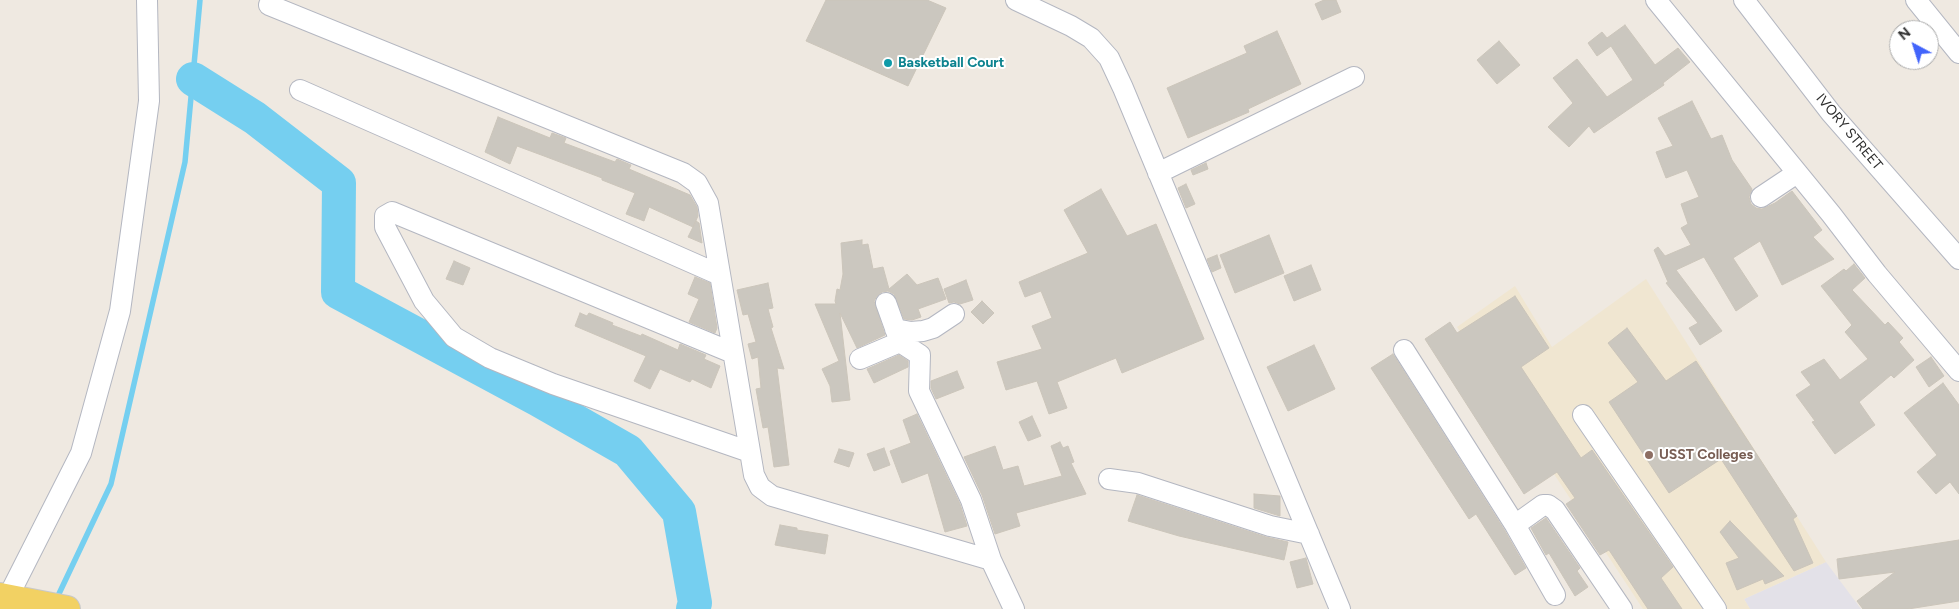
<!DOCTYPE html>
<style>
body{margin:0}
#map{position:relative;width:1959px;height:609px;overflow:hidden;background:#efe9e1;font-family:Figtree,sans-serif}
canvas{display:block}
.north{position:absolute;left:1889px;top:20px;width:50px;height:50px;box-sizing:border-box;background:#fff;border:1px solid #ababab;border-radius:50%;rotate:320deg;font-size:14px;font-weight:700;line-height:20px;text-align:center;color:#2e2e2e}
.north::after{content:'';display:block;margin:auto;width:18px;height:22px;background:#4264fb;clip-path:polygon(50% 0,100% 100%,50% 72%,0 100%)}
</style>
<div id="map">
<canvas width="1959" height="609"></canvas>
<div class="north">N</div>
</div>
<script>
const c = document.querySelector('canvas').getContext('2d');
c.lineJoin = 'round';
function fillPath(path, color) {
  c.fillStyle = color;
  c.fill(path, 'evenodd');
}
function shape(rows) {
  const path = new Path2D();
  for (const r of rows) {
    path.moveTo(r[0], r[1]);
    for (let i = 2; i < r.length; i += 2) path.lineTo(r[i], r[i + 1]);
  }
  return path;
}
function trace(path, color, width, dash) {
  c.strokeStyle = color;
  c.lineWidth = width;
  c.lineCap = dash ? 'butt' : 'round';
  c.setLineDash(dash || []);
  c.stroke(path);
}
function label(font, color, halo, rows, align = 'center') {
  c.font = font + ' Figtree,sans-serif';
  c.lineWidth = 4;
  c.setLineDash([]);
  c.textBaseline = 'middle';
  c.strokeStyle = halo;
  c.fillStyle = color;
  for (const [text, x, y, turn = 0] of rows) {
    c.save();
    c.translate(x, y);
    c.rotate((+turn || 0) * Math.PI / 180);
    c.textAlign = isNaN(turn) ? turn : align;
    if (halo) c.strokeText(text, 0, 0);
    c.fillText(text, 0, 0);
    c.restore();
  }
}
fillPath(shape([
 [1826,562,1861,609,1750,609,1744,599]
]), '#e3e1e8');
fillPath(shape([
 [1646,279,1826,562,1744,599,1750,609,1643,609,1457,327,1515,286,1552,347]
]), '#f0e6d1');
trace(shape([
 [56,600,111,484,185,162,200,0]
]), '#75cff0', 5.5);
trace(shape([
 [193,79,255,118,339,183,338,292,537,399,628,451,679,512,695,603,693,609]
]), '#75cff0', 34);
const building = shape([
 [826,0,927,0,946,8,908,86,806,41,826,0],
 [1324,0,1336,0,1341,12,1322,20,1315,4,1324,0],
 [1625,25,1655,65,1678,48,1690,62,1663,83,1664,85,1594,133,1589,126,1569,147,1548,127,1573,103,1553,78,1577,59,1607,97,1633,80,1611,46,1597,56,1588,43,1602,32,1607,38,1625,25],
 [1277,31,1301,84,1248,109,1249,112,1188,138,1167,88,1247,53,1244,46,1277,31],
 [1499,41,1520,65,1497,84,1477,60,1499,41],
 [1692,101,1711,139,1722,135,1732,160,1752,189,1749,197,1751,204,1756,208,1762,209,1775,203,1792,191,1822,230,1813,237,1834,259,1782,285,1760,241,1733,258,1758,296,1736,311,1704,257,1676,270,1722,331,1700,345,1689,328,1698,323,1666,283,1668,282,1654,250,1658,247,1665,256,1691,245,1681,228,1688,224,1681,204,1699,197,1687,170,1666,178,1656,152,1673,146,1658,118,1692,101],
 [498,117,550,138,552,133,566,138,564,143,615,162,617,159,631,165,629,169,690,195,697,207,698,216,693,227,649,207,644,221,626,214,635,193,602,180,602,178,544,156,517,146,510,164,485,152,498,117],
 [1206,163,1208,169,1193,175,1191,170,1206,163],
 [1186,184,1195,204,1186,208,1178,188,1186,184],
 [1101,189,1127,236,1156,224,1204,339,1122,373,1116,358,1057,382,1067,408,1049,414,1037,381,1006,390,997,362,1042,349,1032,326,1052,318,1041,291,1025,297,1019,282,1088,253,1064,210,1101,189],
 [696,221,699,223,702,243,688,237,696,221],
 [1269,235,1284,273,1235,293,1220,255,1269,235],
 [862,240,862,245,868,244,873,269,883,267,889,289,907,274,917,285,938,278,946,299,918,309,921,317,912,320,904,319,894,294,888,291,882,292,877,296,874,301,885,335,857,348,840,313,850,400,832,402,830,386,822,369,839,361,815,304,836,304,835,301,837,289,840,290,843,274,841,243,862,240],
 [1217,255,1221,268,1212,272,1207,259,1217,255],
 [454,261,470,268,463,285,446,279,454,261],
 [1854,264,1865,278,1852,290,1885,325,1888,322,1903,338,1899,342,1914,360,1894,378,1891,375,1859,402,1875,425,1835,454,1812,422,1815,421,1796,395,1811,385,1801,372,1824,359,1840,380,1868,359,1845,332,1852,325,1821,286,1844,269,1846,271,1854,264],
 [1311,265,1321,290,1294,301,1284,276,1311,265],
 [695,277,710,283,717,328,715,333,689,322,699,299,688,294,695,277],
 [966,280,973,300,960,304,954,302,949,303,944,289,966,280],
 [768,283,773,308,768,309,773,327,771,328,784,369,777,368,789,465,774,467,768,427,763,428,756,389,761,388,758,357,752,359,748,344,756,342,748,314,743,315,737,290,768,283],
 [1515,296,1549,348,1521,367,1581,458,1592,450,1673,567,1661,578,1682,609,1648,609,1609,550,1600,555,1566,504,1575,498,1557,472,1524,494,1425,339,1450,322,1457,333,1515,296],
 [982,301,994,313,983,324,971,312,982,301],
 [580,313,587,316,589,313,613,323,612,325,641,336,642,334,678,350,680,344,706,355,704,359,720,366,711,388,692,379,690,382,660,369,650,389,634,381,646,356,575,326,580,313],
 [1627,328,1666,381,1696,361,1797,516,1793,519,1813,563,1794,571,1721,459,1669,493,1609,402,1638,382,1608,343,1627,328],
 [1314,345,1335,389,1288,411,1267,367,1314,345],
 [1393,354,1505,531,1526,568,1515,575,1476,514,1469,519,1371,368,1393,354],
 [899,355,908,361,908,367,874,383,867,369,899,355],
 [1931,357,1944,376,1929,387,1916,367,1931,357],
 [957,371,964,388,936,399,931,388,931,381,957,371],
 [1943,383,1959,405,1959,494,1950,482,1936,494,1917,472,1937,455,1904,413,1943,383],
 [917,414,960,504,967,526,945,532,928,473,902,483,890,451,911,443,903,420,917,414],
 [1032,416,1041,436,1028,441,1019,422,1032,416],
 [1060,442,1063,448,1068,446,1074,462,1071,463,1086,494,1016,513,1020,526,995,534,982,495,964,457,995,446,1003,470,1018,466,1024,486,1062,476,1051,446,1060,442],
 [884,448,890,465,874,471,867,454,884,448],
 [839,449,854,453,849,467,834,462,839,449],
 [1254,494,1280,496,1280,516,1254,508,1254,494],
 [1137,495,1266,537,1288,542,1284,560,1179,536,1128,521,1137,495],
 [1546,518,1580,568,1577,571,1588,587,1575,596,1549,553,1546,555,1531,528,1546,518],
 [1730,521,1784,576,1765,584,1763,579,1737,590,1726,563,1739,558,1720,532,1730,521],
 [780,525,797,528,797,530,828,535,825,554,775,545,780,525],
 [1959,540,1959,601,1908,609,1863,609,1857,601,1895,572,1839,579,1837,559,1959,540],
 [1306,558,1313,584,1297,588,1290,562,1306,558]
]);
fillPath(building, '#cbc7bf');
trace(building, '#cbc5ba', 1);
const minor = shape([
 [1016,0,1071,26,1091,38,1109,58,1123,88,1340,609],
 [1656,0,1831,214,1877,274,1959,371],
 [1744,0,1831,113,1959,259],
 [1916,0,1959,53],
 [269,5,683,173,697,183,708,203,754,475,760,487,772,496,991,560],
 [300,90,720,275],
 [1158,173,1354,77],
 [1761,197,1797,173],
 [886,303,900,342,920,355,919,391,971,500,991,560,1014,609],
 [895,329,911,332,923,331,933,328,954,314],
 [1404,350,1515,525,1555,595],
 [733,353,392,212,385,216,385,227,424,301,454,337,490,358,553,384,750,452],
 [860,359,900,342],
 [1583,415,1716,609],
 [1109,479,1138,483,1270,526,1309,534],
 [1515,525,1543,505,1548,505,1555,510,1622,609],
 [5,609,8,597,81,453,120,311,149,101,147,0]
]);
const major = shape([
 [0,596,67,609]
]);
trace(minor, '#b4b7c1', 22);
trace(major, '#c9c9c9', 28);
trace(minor, '#fff', 20);
trace(major, '#f2d163', 26);
for (const [x, y, r, color] of [
 [888,63,5,"#0f9aa8"],
 [1649,455,5,"#8d6e63"]
]) {
  const dot = new Path2D();
  dot.arc(x, y, r, 0, 2 * Math.PI);
  c.fillStyle = color;
  c.fill(dot);
  trace(dot, '#fff', 2);
}
label('bold 14px', '#0d838f', '#fff', [
 ["Basketball Court",898,63]
], 'left');
label('14px', '#2e2e2e', '#fff', [
 ["IVORY STREET",1849,132,50]
]);
label('bold 14px', '#785e54', '#fff', [
 ["USST Colleges",1659,455]
], 'left');
</script>
